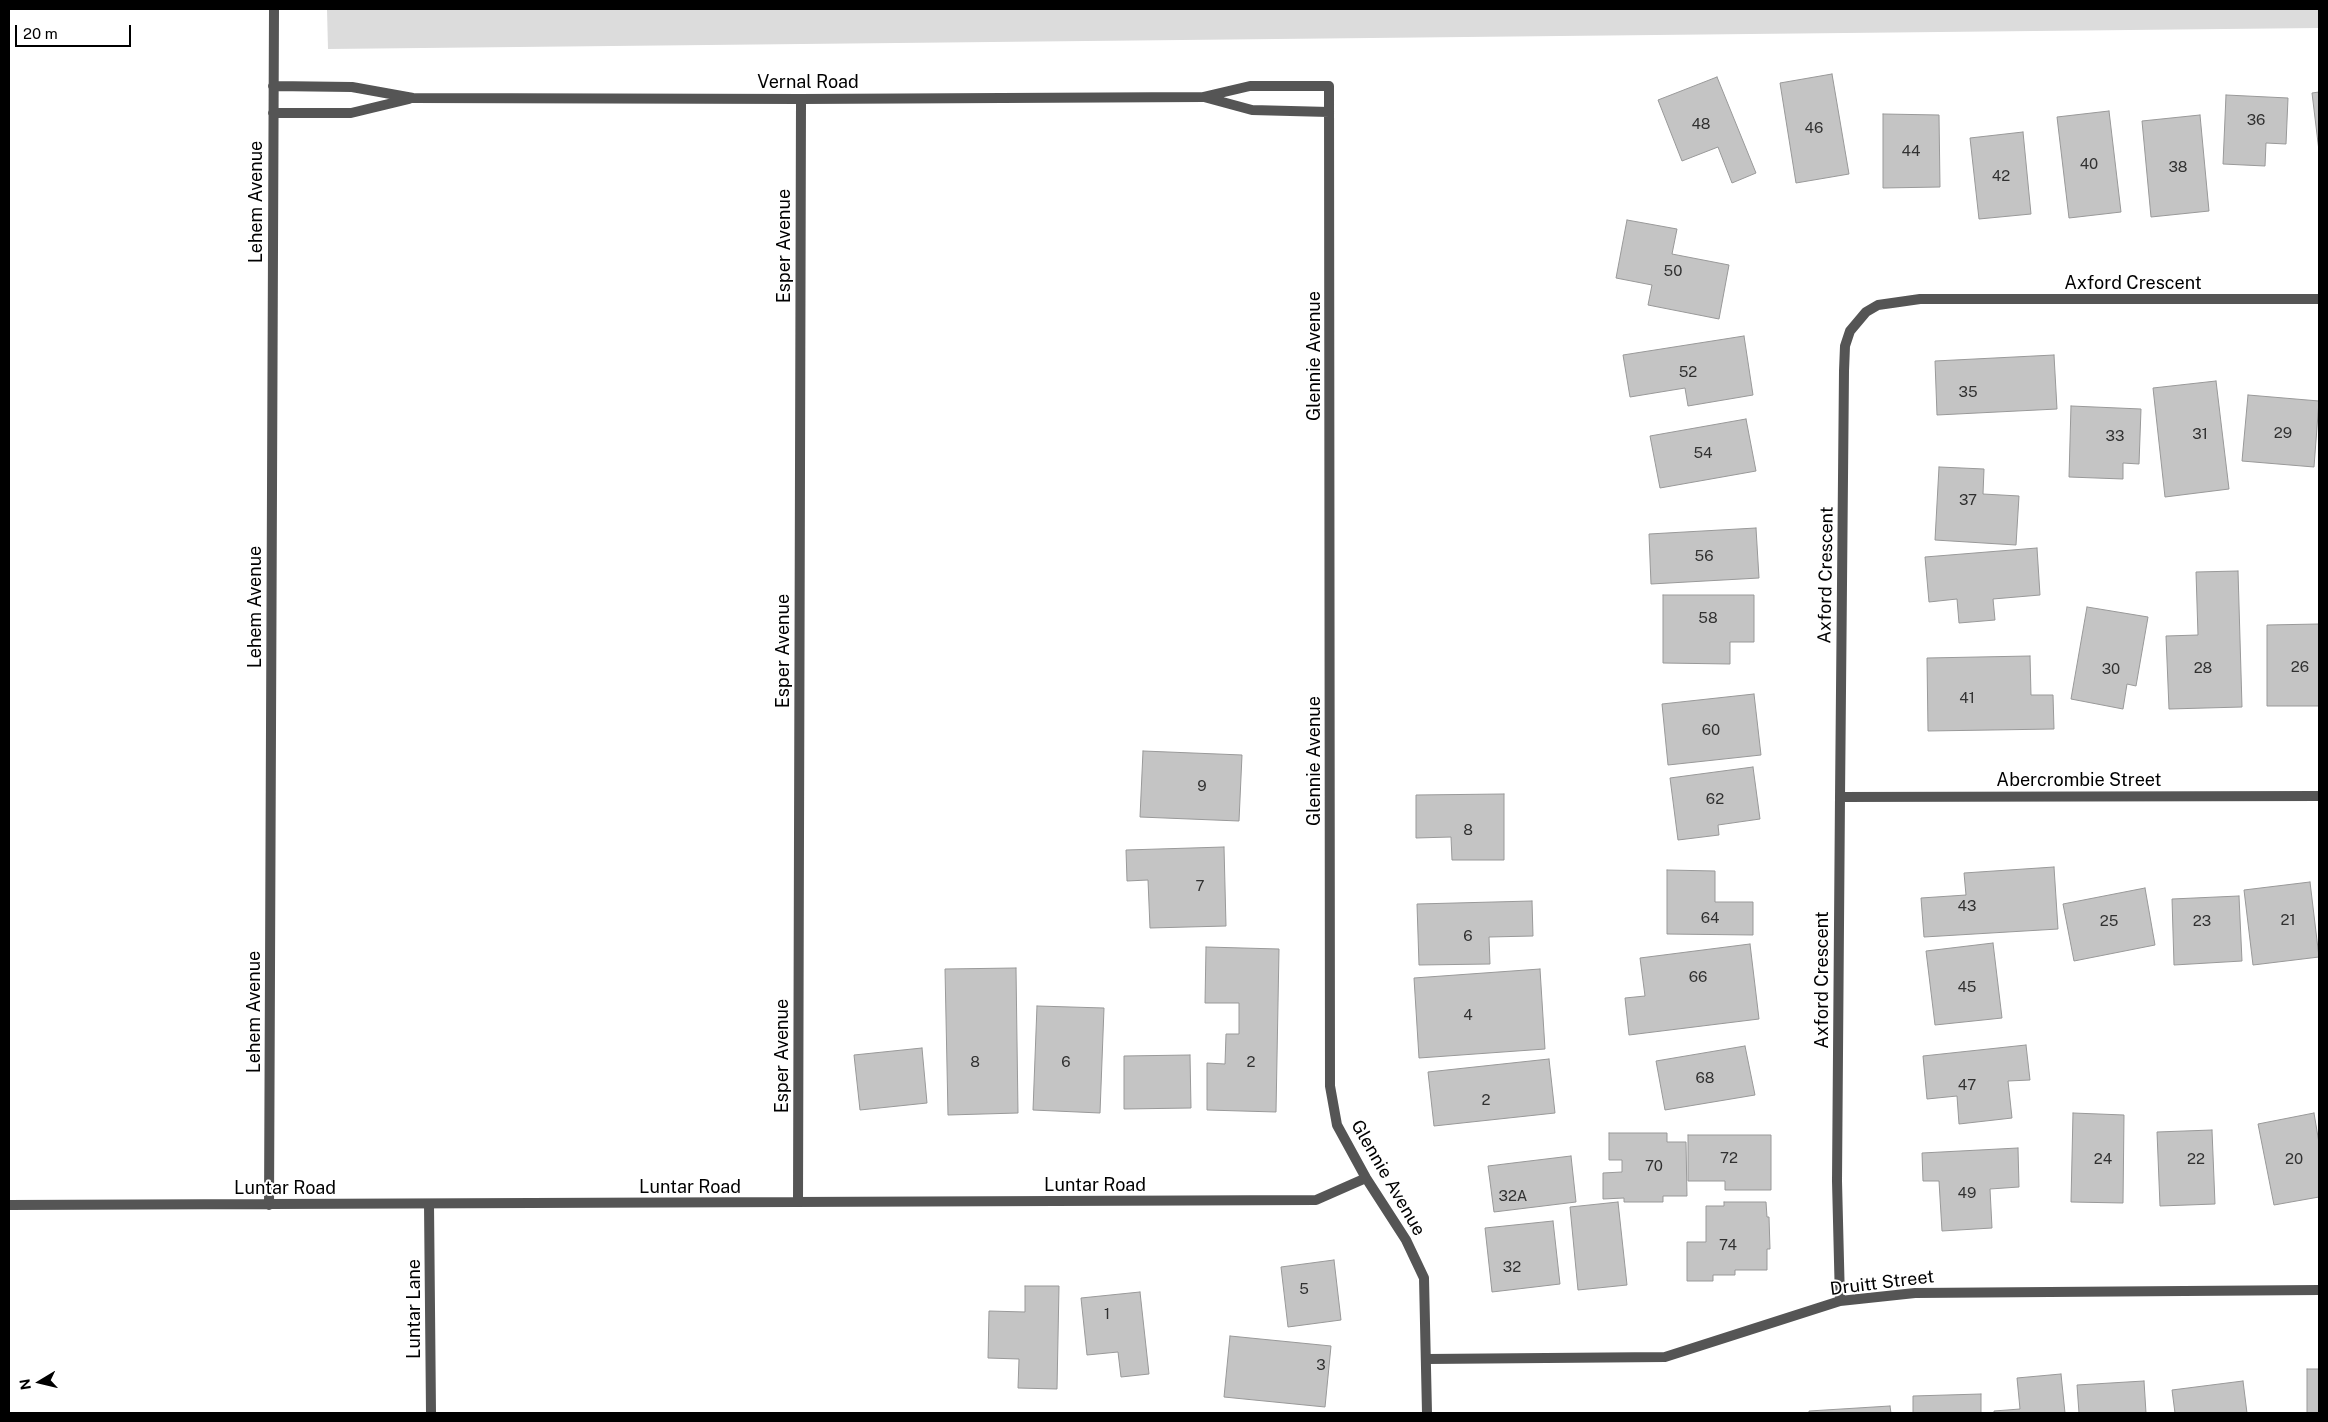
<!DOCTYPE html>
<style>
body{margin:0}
#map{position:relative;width:2328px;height:1422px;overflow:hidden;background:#fff;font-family:"Public Sans",sans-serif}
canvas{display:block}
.frame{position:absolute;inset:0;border:10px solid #000;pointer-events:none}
.north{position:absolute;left:15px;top:1357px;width:50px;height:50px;-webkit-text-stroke:4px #fff;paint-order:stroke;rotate:261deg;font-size:14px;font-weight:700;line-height:20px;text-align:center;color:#000}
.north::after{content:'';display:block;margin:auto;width:18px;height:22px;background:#000;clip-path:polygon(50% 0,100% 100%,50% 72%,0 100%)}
.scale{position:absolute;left:15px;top:25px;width:116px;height:22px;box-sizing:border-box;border:2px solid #000;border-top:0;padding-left:6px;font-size:15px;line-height:18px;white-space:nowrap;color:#000;-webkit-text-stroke:4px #fff;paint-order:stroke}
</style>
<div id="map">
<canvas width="2328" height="1422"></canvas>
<div class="frame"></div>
<div class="north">N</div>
<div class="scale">20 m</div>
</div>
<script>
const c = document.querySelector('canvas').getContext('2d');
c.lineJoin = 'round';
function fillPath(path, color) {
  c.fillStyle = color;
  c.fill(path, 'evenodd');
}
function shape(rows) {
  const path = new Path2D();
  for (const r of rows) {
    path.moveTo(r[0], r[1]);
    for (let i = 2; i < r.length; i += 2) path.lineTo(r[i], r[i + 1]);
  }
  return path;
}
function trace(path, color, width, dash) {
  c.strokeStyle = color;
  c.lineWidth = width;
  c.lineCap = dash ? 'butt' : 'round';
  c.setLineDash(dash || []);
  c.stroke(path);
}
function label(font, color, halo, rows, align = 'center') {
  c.font = font + ' "Public Sans",sans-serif';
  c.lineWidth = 4;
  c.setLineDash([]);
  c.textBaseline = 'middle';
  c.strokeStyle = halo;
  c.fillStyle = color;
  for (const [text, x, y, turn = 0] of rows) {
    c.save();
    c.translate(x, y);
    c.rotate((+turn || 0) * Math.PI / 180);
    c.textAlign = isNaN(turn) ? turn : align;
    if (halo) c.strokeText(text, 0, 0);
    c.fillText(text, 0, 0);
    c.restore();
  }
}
fillPath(shape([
 [327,9,2319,9,2319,28,328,49]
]), '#dcdcdc');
const building = shape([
 [1832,74,1849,174,1796,183,1780,83,1832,74],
 [1717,77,1756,173,1732,183,1718,147,1682,161,1658,100,1717,77],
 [2319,92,2319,151,2312,93,2319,92],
 [2226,95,2288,98,2286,144,2266,143,2265,166,2223,164,2226,95],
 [2109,111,2121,212,2069,218,2057,117,2109,111],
 [1883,114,1939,115,1940,187,1883,188,1883,114],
 [2200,115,2209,211,2151,217,2142,121,2200,115],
 [2023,132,2031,214,1979,219,1970,138,2023,132],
 [1627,220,1677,229,1672,254,1729,265,1719,319,1648,305,1652,285,1616,278,1627,220],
 [1744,336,1753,395,1688,406,1685,388,1630,397,1623,355,1744,336],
 [2054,355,2057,409,1937,415,1935,361,2054,355],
 [2216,381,2229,489,2165,497,2153,388,2216,381],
 [2248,395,2319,401,2314,467,2242,461,2248,395],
 [2071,406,2141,409,2139,464,2123,463,2123,479,2069,477,2071,406],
 [1746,419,1756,471,1660,488,1650,436,1746,419],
 [1939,467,1984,469,1983,494,2019,496,2016,545,1935,540,1939,467],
 [1756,528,1759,578,1651,584,1649,534,1756,528],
 [2037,548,2040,595,1993,599,1995,620,1959,623,1957,599,1929,602,1925,557,2037,548],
 [2238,571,2242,707,2169,709,2166,636,2198,635,2196,572,2238,571],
 [1663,595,1754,595,1754,642,1730,642,1730,664,1663,663,1663,595],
 [2087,607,2148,617,2136,686,2127,684,2123,709,2071,699,2087,607],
 [2319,624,2319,706,2267,706,2267,625,2319,624],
 [2030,656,2031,695,2053,695,2054,729,1928,731,1927,658,2030,656],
 [1754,694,1761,755,1668,765,1662,704,1754,694],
 [1143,751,1242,755,1239,821,1140,817,1143,751],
 [1753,767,1760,819,1718,825,1719,835,1678,840,1670,778,1753,767],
 [1504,794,1504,860,1452,860,1451,837,1416,838,1416,795,1504,794],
 [1224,847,1226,926,1150,928,1148,880,1127,881,1126,850,1224,847],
 [2054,867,2058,929,1924,937,1921,898,1966,895,1964,873,2054,867],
 [1667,870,1715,871,1715,902,1753,902,1753,935,1667,934,1667,870],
 [2310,882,2319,957,2253,965,2244,890,2310,882],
 [2145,888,2155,945,2074,961,2063,904,2145,888],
 [2239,896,2242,961,2174,965,2172,899,2239,896],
 [1532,901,1533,936,1489,937,1490,964,1419,965,1417,904,1532,901],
 [1993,943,2002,1018,1935,1025,1926,951,1993,943],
 [1750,944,1759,1019,1629,1035,1625,998,1645,996,1640,958,1750,944],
 [1206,947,1279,949,1276,1112,1207,1110,1207,1063,1225,1064,1226,1034,1239,1034,1239,1003,1205,1003,1206,947],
 [1016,968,1018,1113,948,1115,945,969,1016,968],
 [1540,969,1545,1049,1419,1058,1414,978,1540,969],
 [1037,1006,1104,1008,1100,1113,1033,1110,1037,1006],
 [2026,1045,2030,1080,2008,1081,2012,1118,1959,1124,1957,1096,1927,1099,1923,1056,2026,1045],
 [1745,1046,1755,1095,1665,1110,1656,1061,1745,1046],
 [922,1048,927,1103,860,1110,854,1055,922,1048],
 [1190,1055,1191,1108,1124,1109,1124,1056,1190,1055],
 [1549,1059,1555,1113,1434,1126,1428,1072,1549,1059],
 [2073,1113,2124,1115,2123,1203,2071,1202,2073,1113],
 [2314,1113,2319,1143,2319,1197,2274,1205,2258,1124,2314,1113],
 [2212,1130,2215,1204,2160,1206,2157,1132,2212,1130],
 [1609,1133,1667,1133,1667,1142,1686,1142,1687,1196,1663,1196,1663,1202,1624,1202,1624,1198,1603,1199,1603,1173,1622,1172,1622,1160,1609,1160,1609,1133],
 [1688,1135,1771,1135,1771,1190,1725,1190,1725,1181,1688,1181,1688,1135],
 [2018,1148,2019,1187,1990,1189,1992,1228,1942,1231,1939,1181,1923,1181,1922,1153,2018,1148],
 [1571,1156,1576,1202,1494,1212,1488,1166,1571,1156],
 [1618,1202,1627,1285,1578,1290,1570,1207,1618,1202],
 [1724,1202,1766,1202,1767,1217,1769,1217,1770,1249,1767,1249,1767,1270,1735,1270,1735,1275,1713,1275,1713,1281,1687,1281,1687,1242,1706,1242,1706,1206,1724,1206,1724,1202],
 [1553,1221,1560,1284,1492,1292,1485,1228,1553,1221],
 [1334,1260,1341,1320,1288,1327,1281,1267,1334,1260],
 [1025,1286,1059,1286,1057,1389,1018,1388,1019,1359,988,1358,989,1311,1025,1312,1025,1286],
 [1140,1292,1149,1374,1121,1377,1118,1352,1087,1355,1081,1298,1140,1292],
 [1230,1336,1331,1346,1325,1407,1224,1397,1230,1336],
 [2307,1369,2319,1369,2319,1413,2307,1413,2307,1369],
 [2061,1374,2065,1413,1994,1413,1994,1411,2020,1409,2017,1378,2061,1374],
 [2144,1381,2146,1413,2079,1413,2077,1385,2144,1381],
 [2243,1381,2247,1413,2175,1413,2172,1390,2243,1381],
 [1981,1394,1981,1413,1913,1413,1913,1396,1981,1394],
 [1890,1406,1891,1413,1809,1413,1809,1411,1890,1406]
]);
fillPath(building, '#c4c4c4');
trace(building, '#999', 1);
trace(shape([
 [429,1204,431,1413]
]), '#555', 10);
trace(shape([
 [273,86,352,87,413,98,801,99,1203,97,1250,86,1329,86,1330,1086,1337,1125,1366,1178,1406,1240,1424,1278,1427,1413],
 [1204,97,1252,110,1329,112],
 [273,113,351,113,409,99],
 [1840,797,2319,796],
 [798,1202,801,99],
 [9,1205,1316,1200,1366,1178],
 [269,1205,274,9],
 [1840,1301,1837,1181,1840,797,1844,371,1845,346,1850,331,1866,312,1878,305,1920,299,2319,299],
 [1427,1359,1665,1357,1840,1301,1915,1293,2319,1290]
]), '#555', 10);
label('15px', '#313131', null, [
 ["36",2256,120],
 ["48",1701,124],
 ["46",1814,128],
 ["44",1911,151],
 ["40",2089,164],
 ["38",2178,167],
 ["42",2001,176],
 ["50",1673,271],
 ["52",1688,372],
 ["35",1968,392],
 ["29",2283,433],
 ["31",2200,434],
 ["33",2115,436],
 ["54",1703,453],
 ["37",1968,500],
 ["56",1704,556],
 ["58",1708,618],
 ["26",2300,667],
 ["28",2203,668],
 ["30",2111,669],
 ["41",1967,698],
 ["60",1711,730],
 ["9",1202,786],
 ["62",1715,799],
 ["8",1468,830],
 ["7",1200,886],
 ["43",1967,906],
 ["64",1710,918],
 ["21",2288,920],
 ["25",2109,921],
 ["23",2202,921],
 ["6",1468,936],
 ["66",1698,977],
 ["45",1967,987],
 ["4",1468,1015],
 ["8",975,1062],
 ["6",1066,1062],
 ["2",1251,1062],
 ["68",1705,1078],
 ["47",1967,1085],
 ["2",1486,1100],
 ["72",1729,1158],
 ["24",2103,1159],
 ["22",2196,1159],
 ["20",2294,1159],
 ["70",1654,1166],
 ["49",1967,1193],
 ["32A",1513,1196],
 ["74",1728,1245],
 ["32",1512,1267],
 ["5",1304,1289],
 ["1",1107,1314],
 ["3",1321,1365]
]);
label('18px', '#000', '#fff', [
 ["Vernal Road",808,82],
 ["Lehem Avenue",256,202,-90],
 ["Esper Avenue",784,246,-90],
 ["Axford Crescent",2133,283],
 ["Glennie Avenue",1314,356,-90],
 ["Axford Crescent",1826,575,-89],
 ["Lehem Avenue",255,607,-90],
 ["Esper Avenue",783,651,-90],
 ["Glennie Avenue",1314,761,-90],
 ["Abercrombie Street",2079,780],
 ["Axford Crescent",1822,980,-90],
 ["Lehem Avenue",254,1012,-90],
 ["Esper Avenue",782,1056,-90],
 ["Glennie Avenue",1388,1178,60],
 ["Luntar Road",1095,1185],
 ["Luntar Road",690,1187],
 ["Luntar Road",285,1188],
 ["Druitt Street",1882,1283,-7],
 ["Luntar Lane",414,1309,-90]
]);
</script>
